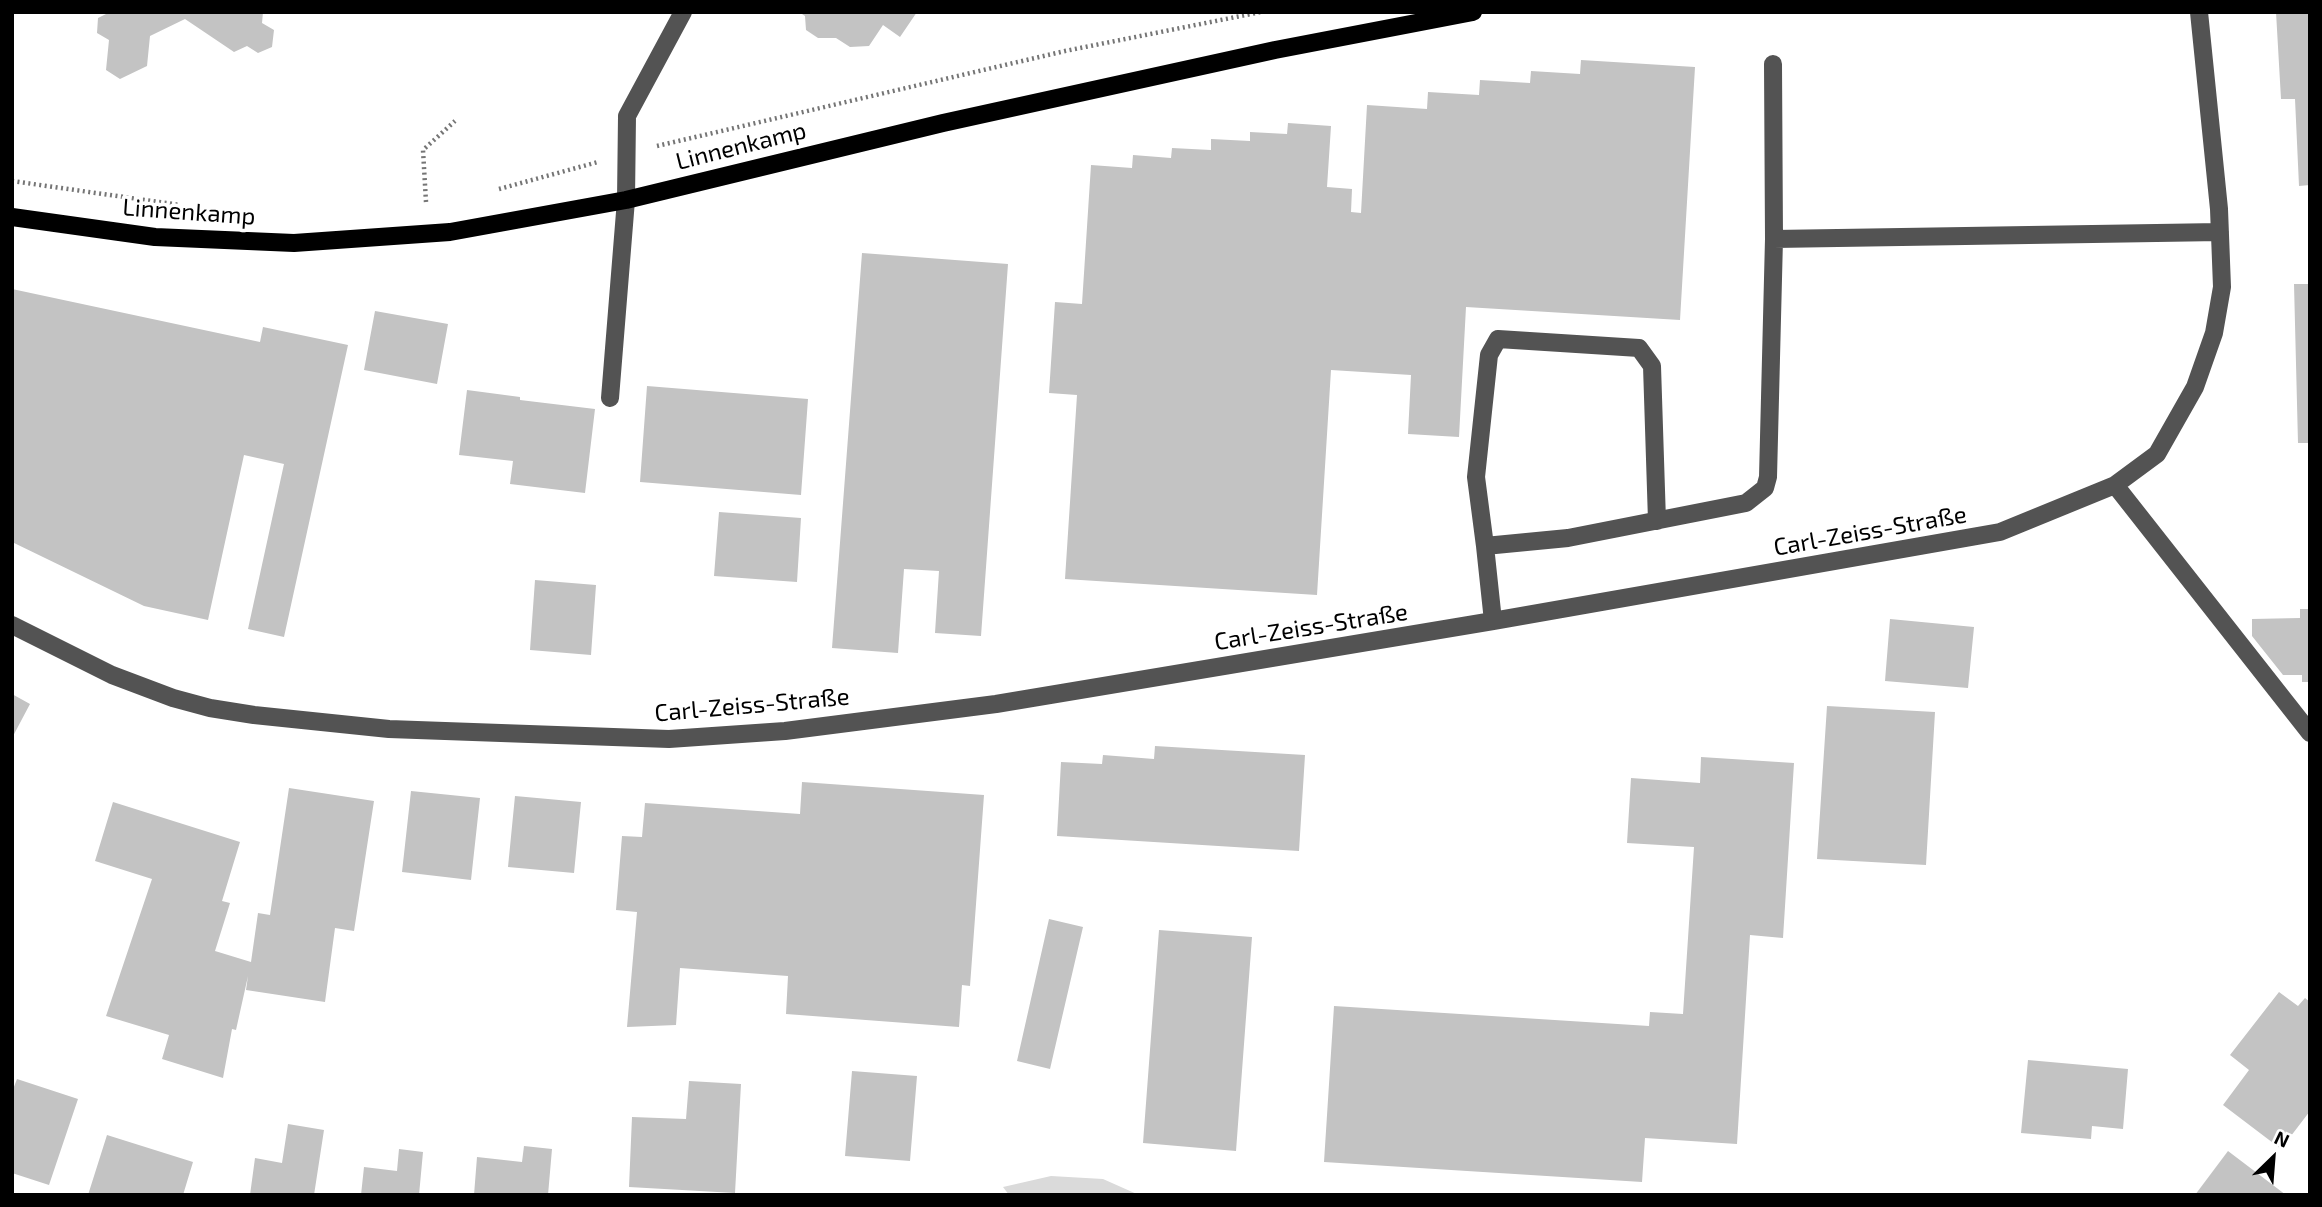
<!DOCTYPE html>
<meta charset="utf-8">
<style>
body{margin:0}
#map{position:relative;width:2322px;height:1207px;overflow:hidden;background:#fff;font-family:"Exo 2",sans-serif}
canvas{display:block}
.frame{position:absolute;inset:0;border:14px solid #000;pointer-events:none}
.north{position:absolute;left:2238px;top:1123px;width:70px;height:70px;-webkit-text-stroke:5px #fff;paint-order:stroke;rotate:25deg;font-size:19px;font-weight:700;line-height:28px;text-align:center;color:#000}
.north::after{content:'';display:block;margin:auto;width:24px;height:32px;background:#000;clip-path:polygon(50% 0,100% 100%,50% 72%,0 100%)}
</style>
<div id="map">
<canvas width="2322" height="1207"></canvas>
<div class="frame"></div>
<div class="north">N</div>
</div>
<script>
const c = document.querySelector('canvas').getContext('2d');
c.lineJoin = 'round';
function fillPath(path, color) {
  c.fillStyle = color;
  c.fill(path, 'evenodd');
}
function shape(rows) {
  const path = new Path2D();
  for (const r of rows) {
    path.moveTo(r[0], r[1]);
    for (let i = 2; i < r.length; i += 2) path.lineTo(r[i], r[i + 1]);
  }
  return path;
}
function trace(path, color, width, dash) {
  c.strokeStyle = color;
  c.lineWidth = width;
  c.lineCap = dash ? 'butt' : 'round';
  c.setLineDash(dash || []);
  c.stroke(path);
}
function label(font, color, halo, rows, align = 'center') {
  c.font = font + ' "Exo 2",sans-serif';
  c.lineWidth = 7;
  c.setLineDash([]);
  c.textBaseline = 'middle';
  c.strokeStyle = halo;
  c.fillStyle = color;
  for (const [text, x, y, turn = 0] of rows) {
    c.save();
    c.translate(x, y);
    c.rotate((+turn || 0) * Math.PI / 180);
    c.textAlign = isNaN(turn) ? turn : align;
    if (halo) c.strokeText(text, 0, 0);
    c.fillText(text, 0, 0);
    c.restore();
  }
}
fillPath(shape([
 [1051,1176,1103,1179,1139,1195,1009,1195,1003,1187]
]), '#dadada');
fillPath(shape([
 [110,12,263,12,262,23,274,30,272,47,258,53,247,46,234,52,185,19,150,36,147,66,120,79,106,70,109,40,97,33,98,18],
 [799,12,917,12,900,37,883,25,869,46,850,47,836,38,818,38,806,30,805,16],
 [2276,12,2310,12,2310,185,2299,186,2295,99,2281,99],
 [1581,60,1695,67,1680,320,1466,307,1459,437,1408,434,1411,375,1331,370,1317,595,1065,579,1077,395,1049,393,1055,302,1082,304,1091,165,1132,168,1133,155,1171,158,1172,148,1211,150,1211,139,1250,141,1250,132,1287,134,1288,123,1331,126,1327,187,1352,189,1351,212,1361,213,1367,105,1427,109,1428,92,1479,95,1480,80,1530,83,1531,71,1580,74],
 [862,253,1008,264,981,636,935,633,939,571,904,569,898,653,832,648],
 [2294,284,2310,284,2310,443,2298,443],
 [12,289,260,342,263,327,348,345,284,637,248,629,284,464,244,455,208,620,144,606,12,542],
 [375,311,448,324,437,384,364,370],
 [647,386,808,399,801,495,640,482],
 [467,390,520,397,520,400,595,409,585,493,510,484,513,461,459,455],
 [719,512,801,518,797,582,714,576],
 [535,580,596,585,591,655,530,650],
 [2300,609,2310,609,2310,682,2302,682,2302,675,2283,675,2252,636,2252,619,2300,618],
 [1890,619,1974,627,1968,688,1885,681],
 [12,694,30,704,12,738],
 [1827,706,1935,712,1926,865,1817,859],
 [1155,746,1305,755,1299,851,1057,836,1061,762,1102,764,1103,755,1154,759],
 [1701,757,1794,763,1783,938,1750,935,1737,1144,1645,1138,1642,1182,1324,1162,1334,1006,1649,1026,1650,1012,1683,1014,1694,847,1627,843,1631,778,1700,783],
 [802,782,984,795,970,986,962,985,959,1027,786,1014,788,976,680,968,676,1025,627,1027,637,912,616,910,622,836,642,837,645,803,800,814],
 [289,788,374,801,354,931,335,928,325,1002,246,990,248,976,236,1030,232,1029,223,1078,162,1059,169,1035,106,1016,152,879,95,861,113,802,240,842,222,901,230,903,215,951,251,962,258,913,270,915],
 [411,791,480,798,471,880,402,872],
 [515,796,581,802,574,873,508,867],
 [1049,919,1083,927,1050,1069,1017,1061],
 [1159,930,1252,937,1236,1151,1143,1143],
 [2279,992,2298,1006,2305,998,2310,1002,2310,1111,2281,1149,2223,1105,2249,1070,2230,1055],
 [2028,1060,2128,1069,2123,1129,2092,1126,2091,1139,2021,1133],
 [852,1071,917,1076,910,1161,845,1156],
 [17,1079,78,1099,49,1185,12,1173,12,1092],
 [689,1081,741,1084,735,1193,629,1187,632,1117,686,1119],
 [288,1124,324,1130,314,1195,250,1195,255,1158,282,1163],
 [107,1135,193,1162,183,1195,88,1195],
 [524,1146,552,1149,548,1195,474,1195,477,1157,522,1162],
 [399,1149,423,1152,419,1195,361,1195,364,1167,397,1171],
 [2228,1151,2286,1195,2195,1195]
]), '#c3c3c3');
trace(shape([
 [657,146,1065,51,1261,12],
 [12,181,180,205],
 [499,189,598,162],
 [426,202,423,150,455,121]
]), '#757575', 4.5, [2, 3.5]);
trace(shape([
 [1773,64,1774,239],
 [610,398,626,200,627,116,683,12],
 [2115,485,2310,733],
 [1485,546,1476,477,1489,355,1498,339,1639,348,1652,366,1657,521],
 [1493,621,1485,546,1568,538,1746,503,1765,488,1768,477,1774,239,2220,232],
 [12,625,112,675,173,698,210,708,254,715,389,729,669,739,785,731,996,704,1493,621,2000,532,2115,485,2157,454,2195,387,2214,333,2222,287,2219,209,2199,12]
]), '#535353', 18);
trace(shape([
 [12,217,155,237,294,243,450,232,626,200,943,123,1275,50,1473,12]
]), '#000', 18);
label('24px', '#000', '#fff', [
 ["Linnenkamp",741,146,-14],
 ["Linnenkamp",189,212,4],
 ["Carl-Zeiss-Straße",1870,531,-10],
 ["Carl-Zeiss-Straße",1311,627,-9],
 ["Carl-Zeiss-Straße",752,705,-5]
]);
</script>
